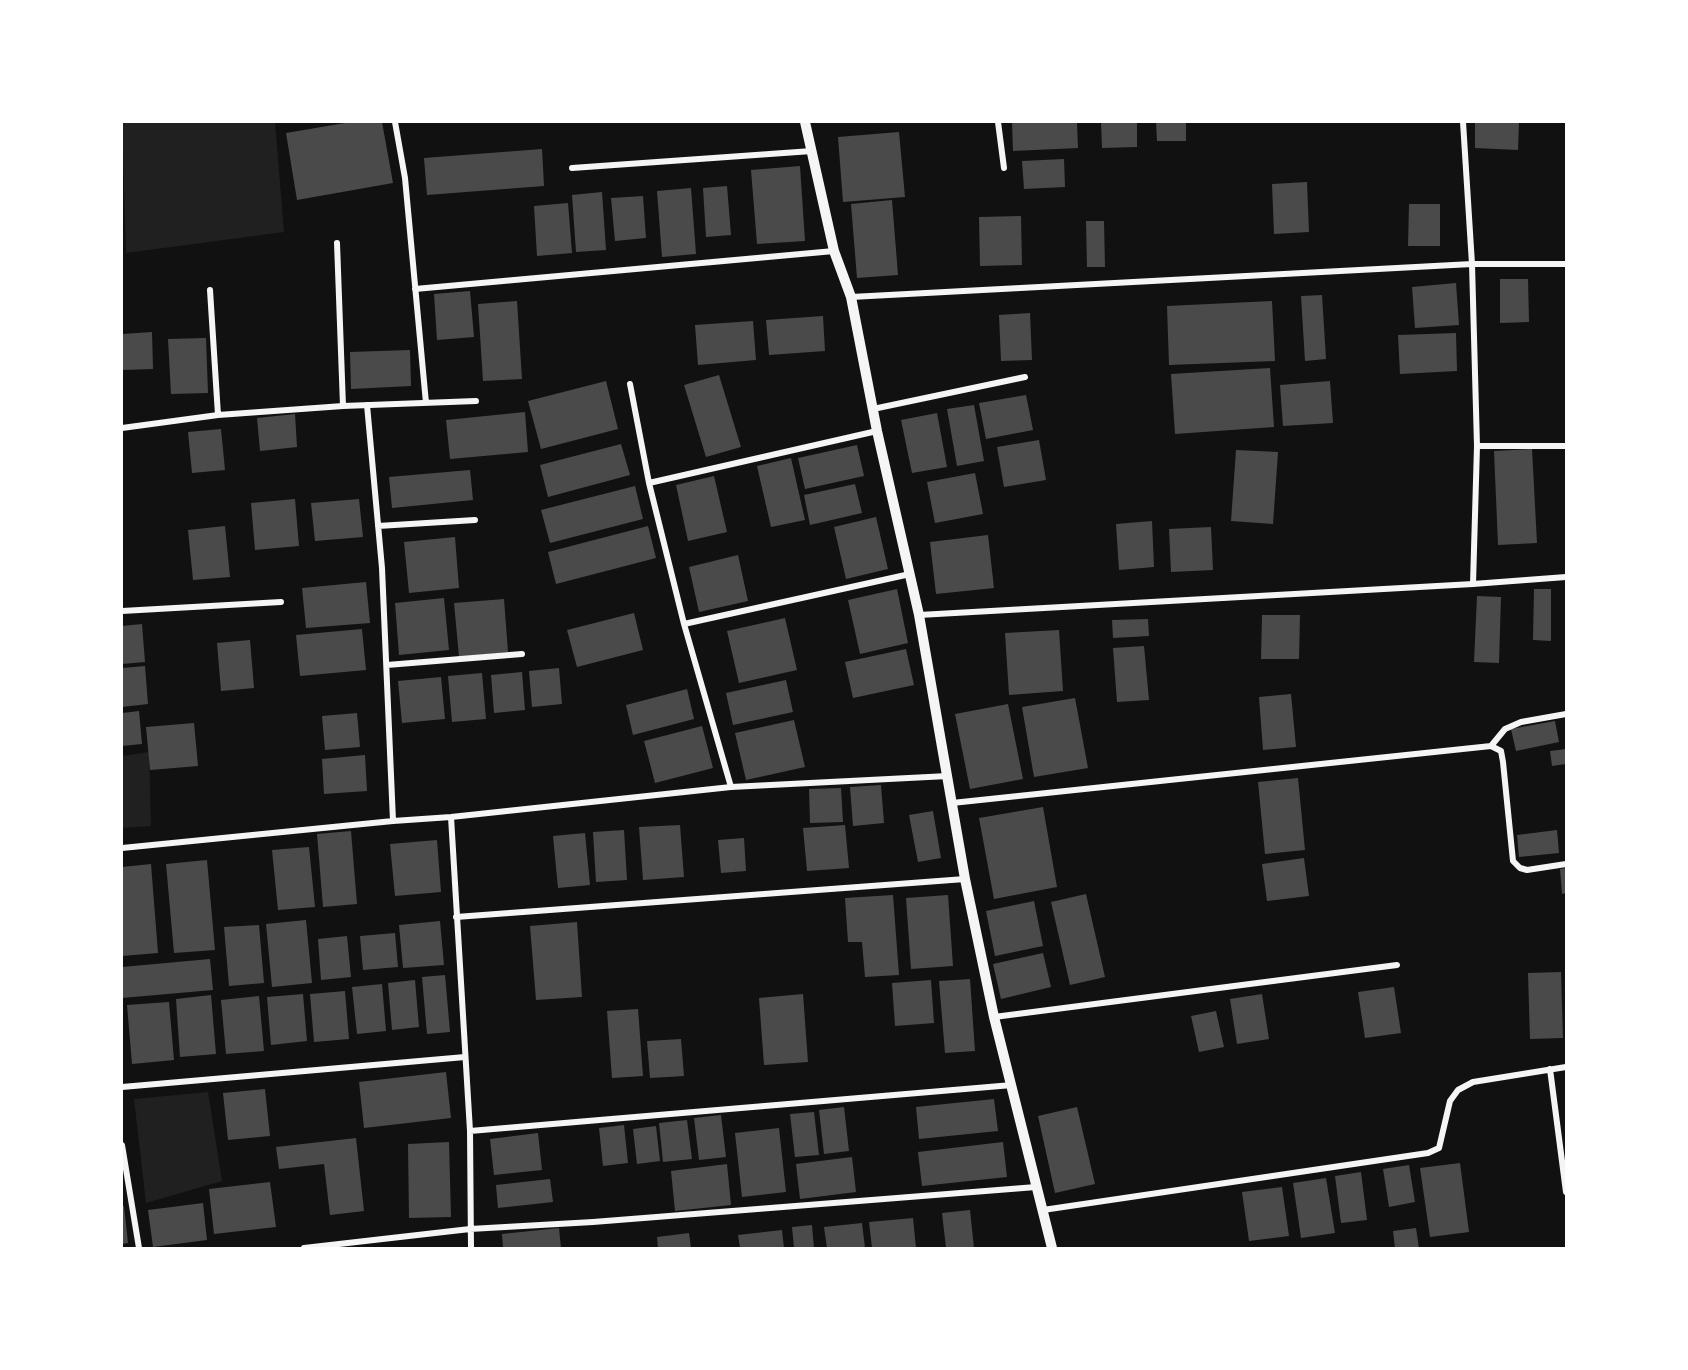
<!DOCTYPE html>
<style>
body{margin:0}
#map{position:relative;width:1688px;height:1370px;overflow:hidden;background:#111;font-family:Overpass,sans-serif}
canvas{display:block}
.frame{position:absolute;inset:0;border:123px solid #fff;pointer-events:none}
</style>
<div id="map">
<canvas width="1688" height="1370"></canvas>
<div class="frame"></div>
</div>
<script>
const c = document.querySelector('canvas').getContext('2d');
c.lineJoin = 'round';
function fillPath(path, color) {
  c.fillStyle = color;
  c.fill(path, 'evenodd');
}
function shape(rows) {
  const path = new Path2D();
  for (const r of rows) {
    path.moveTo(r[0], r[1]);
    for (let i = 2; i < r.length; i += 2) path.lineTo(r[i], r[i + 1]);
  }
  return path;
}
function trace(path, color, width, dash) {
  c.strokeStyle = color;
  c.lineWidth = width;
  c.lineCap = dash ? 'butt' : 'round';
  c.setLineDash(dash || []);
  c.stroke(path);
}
fillPath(shape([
 [122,122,275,122,284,232,126,253],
 [149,752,151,826,122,828,122,756],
 [208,1092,222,1181,146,1203,134,1099]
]), '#202020');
fillPath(shape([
 [351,122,382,122,393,183,297,200,286,133],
 [1012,122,1077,122,1078,148,1013,151],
 [1101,122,1137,122,1137,147,1102,148],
 [1156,122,1186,122,1186,141,1157,141],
 [1475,122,1519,122,1518,150,1475,148],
 [899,132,905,197,843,202,838,137],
 [542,149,544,186,427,195,424,158],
 [1064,159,1065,187,1024,189,1022,161],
 [800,166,805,241,757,244,751,170],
 [1307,182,1309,232,1274,234,1272,184],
 [727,186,731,235,706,237,703,188],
 [691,188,696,254,662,257,657,191],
 [602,192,606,250,576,252,572,195],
 [643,196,646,238,615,241,611,198],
 [892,200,898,275,857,278,851,204],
 [568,203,572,253,537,256,534,206],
 [1409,204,1440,204,1440,246,1408,246],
 [1021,216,1022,265,980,266,979,217],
 [1086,221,1104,221,1105,267,1087,267],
 [1500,279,1528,279,1529,322,1500,323],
 [1456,283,1459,325,1415,328,1412,287],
 [470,291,474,337,437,340,434,294],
 [1322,295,1326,359,1305,361,1301,296],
 [517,301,522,379,483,381,478,304],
 [1272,301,1275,361,1169,365,1167,306],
 [1030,313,1032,360,1001,361,999,315],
 [823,316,825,351,769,355,766,320],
 [753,321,756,360,698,365,695,325],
 [152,332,153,369,122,370,122,334],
 [1456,333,1457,371,1400,374,1398,335],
 [206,338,208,393,171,394,168,339],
 [410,350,411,386,351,389,350,352],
 [1270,368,1274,427,1175,434,1171,374],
 [719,375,741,447,706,457,684,385],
 [606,381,618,429,541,449,528,401],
 [1330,381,1333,423,1283,426,1280,385],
 [1026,395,1033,430,986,439,979,403],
 [974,405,984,461,957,466,947,409],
 [525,412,528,452,450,459,446,420],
 [937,413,947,467,912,473,901,420],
 [295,414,297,447,260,451,257,418],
 [221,429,225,470,192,473,188,432],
 [1039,440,1046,480,1004,487,997,447],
 [621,444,630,475,548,497,540,465],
 [857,445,864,476,805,489,798,458],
 [1532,449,1537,543,1498,545,1494,451],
 [1236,450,1278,452,1273,524,1231,521],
 [791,458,805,520,771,527,757,466],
 [470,470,473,500,392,508,389,477],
 [975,473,983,514,935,523,927,482],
 [714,476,727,532,688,541,676,485],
 [855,484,862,513,810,525,804,495],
 [635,486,643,519,550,543,541,510],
 [295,499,299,546,255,550,251,503],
 [359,499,363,537,315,541,311,503],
 [876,517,888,569,846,579,834,527],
 [1152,521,1154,567,1119,570,1116,524],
 [225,526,230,577,193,580,188,530],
 [648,526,656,558,556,584,548,552],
 [1211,527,1213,570,1171,572,1169,529],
 [988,535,994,588,936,594,930,542],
 [455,537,459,588,409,593,404,542],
 [738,555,748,601,699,612,689,567],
 [366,582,370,623,306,628,302,588],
 [897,589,908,643,860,654,848,600],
 [1534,589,1551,589,1551,641,1533,640],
 [1477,596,1501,597,1499,663,1474,662],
 [444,598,449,650,399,655,395,603],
 [504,599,508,652,459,657,454,603],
 [634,613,643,650,577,667,567,630],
 [1262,615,1300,615,1299,659,1261,659],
 [785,618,797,670,739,683,727,631],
 [1148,619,1149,636,1113,638,1112,620],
 [142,624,145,662,122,664,122,626],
 [362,629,366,670,300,676,296,635],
 [1059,630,1063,691,1009,695,1005,633],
 [250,640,254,688,221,691,217,643],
 [1144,646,1149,700,1117,702,1113,648],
 [906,649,914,685,853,698,845,662],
 [145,666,148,704,122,707,122,668],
 [559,668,562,704,532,707,529,671],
 [522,672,525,710,494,713,491,675],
 [482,673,486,719,452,722,448,676],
 [441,677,445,719,402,723,398,681],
 [786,680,793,712,733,725,726,693],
 [687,689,694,719,633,735,626,705],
 [1291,694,1296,747,1263,750,1259,697],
 [1075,698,1088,768,1034,777,1022,707],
 [1008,704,1023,779,970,789,955,714],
 [139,711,142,744,122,746,122,713],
 [357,713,360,747,325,750,322,716],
 [794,720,805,767,746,780,735,733],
 [1555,721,1559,742,1516,751,1511,729],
 [194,723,198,766,150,770,146,727],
 [702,726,713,768,655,783,644,741],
 [1566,749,1566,764,1552,766,1550,751],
 [365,755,367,791,324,794,322,759],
 [1298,778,1305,850,1265,854,1258,782],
 [881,785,884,823,853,826,850,787],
 [841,788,843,822,810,823,809,789],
 [1043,807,1057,887,994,899,979,818],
 [933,811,941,858,918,862,909,815],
 [680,825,684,877,643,880,639,827],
 [845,825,849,868,807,871,803,828],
 [624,830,627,880,596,882,593,832],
 [1557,830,1559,853,1519,857,1517,835],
 [351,831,357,904,323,907,317,834],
 [585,833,590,885,558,888,553,836],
 [744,838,746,871,721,873,718,840],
 [437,840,441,892,395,896,390,844],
 [309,847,315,907,278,910,272,850],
 [1304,858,1309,896,1267,901,1262,864],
 [207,860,215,950,174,953,166,864],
 [151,864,158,953,122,956,122,867],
 [1566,868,1566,893,1562,894,1560,869],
 [1086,894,1105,977,1070,985,1051,902],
 [893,895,899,975,865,977,862,942,848,942,845,898],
 [948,895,953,966,911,969,906,898],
 [1034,901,1043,946,995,956,986,911],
 [306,920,312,983,272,987,266,924],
 [440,921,444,965,403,968,399,925],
 [577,922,582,997,536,1000,530,926],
 [259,925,264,983,229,986,224,927],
 [395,933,398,967,363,970,360,936],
 [347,936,351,977,321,980,318,939],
 [1043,953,1051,987,1001,999,993,964],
 [210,959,213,990,122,998,122,967],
 [1561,972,1563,1038,1530,1039,1528,973],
 [445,975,450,1032,427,1034,422,977],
 [970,979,975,1051,945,1053,939,981],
 [415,980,419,1027,392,1030,388,983],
 [931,980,934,1023,895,1026,892,983],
 [382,984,386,1031,357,1034,352,987],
 [1394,987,1401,1033,1365,1038,1358,992],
 [345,991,349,1039,314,1042,310,994],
 [303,994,307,1041,271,1045,267,997],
 [803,994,808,1062,764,1065,759,998],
 [1262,994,1269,1039,1237,1044,1230,999],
 [211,995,216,1054,180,1057,176,999],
 [259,996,264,1051,226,1054,221,1000],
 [169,1002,174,1060,132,1064,127,1005],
 [638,1009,643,1076,612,1078,607,1011],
 [1216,1011,1224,1047,1199,1052,1191,1016],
 [681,1039,684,1076,650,1078,647,1041],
 [446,1072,451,1118,364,1128,359,1082],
 [265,1089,270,1136,228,1140,223,1093],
 [994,1099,998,1131,919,1139,916,1107],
 [844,1107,849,1151,824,1154,819,1110],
 [1077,1107,1095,1184,1055,1193,1038,1116],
 [814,1112,819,1155,795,1157,790,1114],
 [721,1115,726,1157,699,1160,694,1118],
 [687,1120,692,1159,663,1162,659,1123],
 [624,1125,628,1163,603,1166,599,1128],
 [656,1126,660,1161,637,1164,633,1129],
 [779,1128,786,1192,742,1197,735,1133],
 [538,1133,542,1170,494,1175,490,1139],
 [356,1138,364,1211,330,1215,324,1164,279,1169,276,1147],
 [449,1142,451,1217,409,1218,408,1144],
 [1003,1142,1007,1177,922,1186,918,1152],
 [852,1157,856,1192,800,1199,796,1164],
 [1460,1163,1469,1232,1430,1237,1420,1168],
 [727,1164,731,1205,675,1211,671,1171],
 [1409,1165,1415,1202,1389,1207,1383,1169],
 [1361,1172,1367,1220,1341,1223,1335,1176],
 [1326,1178,1335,1233,1301,1238,1293,1183],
 [550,1179,553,1202,498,1208,496,1185],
 [270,1182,276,1227,214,1234,209,1189],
 [1282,1187,1289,1236,1249,1241,1242,1192],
 [203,1203,207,1240,153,1247,148,1210],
 [122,1206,124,1206,128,1243,122,1244],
 [970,1210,974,1248,946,1248,942,1213],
 [913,1218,916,1248,872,1248,869,1222],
 [862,1223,865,1248,827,1248,824,1227],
 [812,1225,814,1248,794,1248,792,1227],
 [559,1228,561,1248,503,1248,502,1234],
 [1416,1228,1419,1248,1395,1248,1393,1231],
 [782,1230,784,1248,740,1248,738,1235],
 [689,1233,691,1248,658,1248,657,1237]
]), '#4a4a4a');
trace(shape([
 [395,122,405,178,426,403],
 [998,122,1004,168],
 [1463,122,1472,264,1477,446,1473,584],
 [572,168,812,151],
 [337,243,343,406],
 [415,289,834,251],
 [210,290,218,415],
 [851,297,1472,264,1566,264],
 [630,384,649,483],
 [367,405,382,568,393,821],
 [873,409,1025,377],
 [122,428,218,415,343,406,476,401],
 [1477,446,1566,446],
 [378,526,475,520],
 [122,611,281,602],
 [919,615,1473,584,1566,577],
 [684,624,910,574],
 [387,665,522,654],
 [1491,746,1505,729,1521,722,1566,714],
 [731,787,684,624,649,483,877,431],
 [952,803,1491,746,1501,751,1503,762,1513,861,1520,868,1527,870,1566,864],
 [451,817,470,1131,471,1248],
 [122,848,393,821,451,817,731,787,948,776],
 [456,917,965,879],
 [994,1017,1397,965],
 [1550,1069,1566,1192],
 [122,1087,465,1057],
 [470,1131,1012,1085],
 [122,1145,139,1248],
 [1043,1210,1428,1153,1439,1148,1450,1101,1458,1090,1473,1082,1566,1067],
 [304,1248,470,1229,593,1222,1036,1187]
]), '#f5f5f5', 6);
trace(shape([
 [805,122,834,251,851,297,877,431,919,615,965,879,994,1017,1052,1248]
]), '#f5f5f5', 10);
</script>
